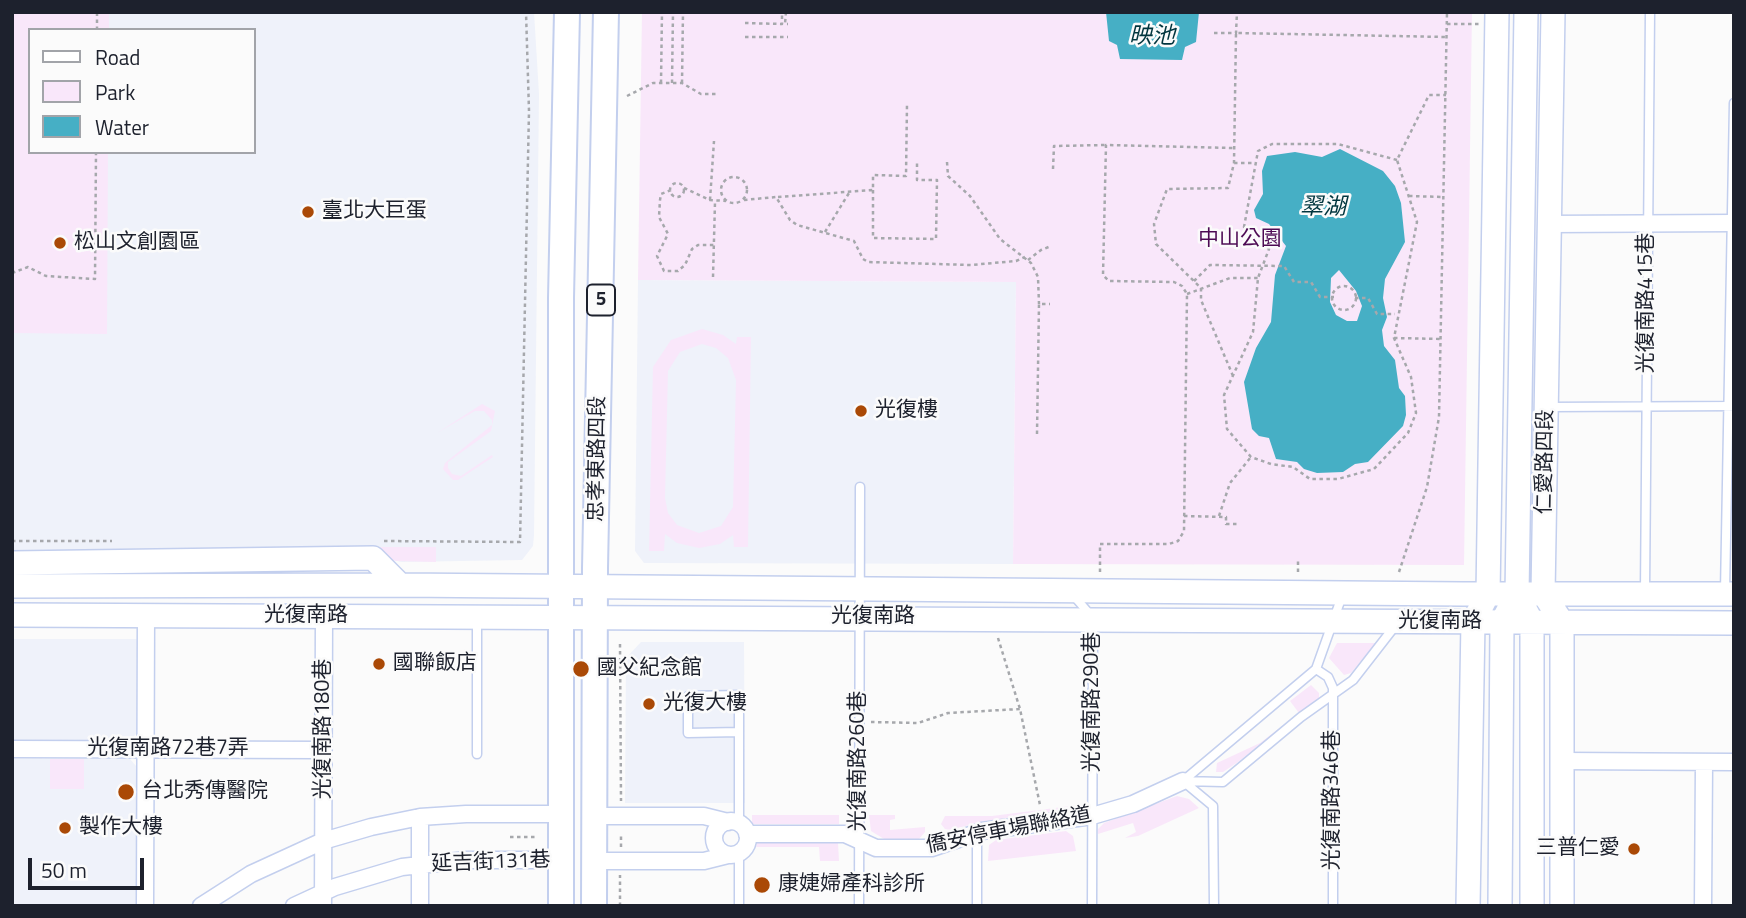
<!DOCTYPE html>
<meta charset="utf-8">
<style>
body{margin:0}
#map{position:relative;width:1746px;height:918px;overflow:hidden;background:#fbfbfb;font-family:"Titillium Web",sans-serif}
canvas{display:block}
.frame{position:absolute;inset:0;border:14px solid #1d212d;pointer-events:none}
.legend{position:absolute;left:28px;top:28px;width:228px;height:126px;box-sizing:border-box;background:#fbfbfb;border:2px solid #a2a4a9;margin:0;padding:9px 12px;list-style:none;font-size:21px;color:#1d212d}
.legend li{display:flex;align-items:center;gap:14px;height:35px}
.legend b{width:35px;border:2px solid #a2a4a9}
.scale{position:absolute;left:28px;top:858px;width:116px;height:32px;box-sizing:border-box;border:4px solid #1d212d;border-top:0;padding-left:9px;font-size:21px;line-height:24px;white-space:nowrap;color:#1d212d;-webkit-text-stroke:5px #fbfbfb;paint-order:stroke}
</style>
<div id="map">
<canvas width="1746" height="918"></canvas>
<div class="frame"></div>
<ul class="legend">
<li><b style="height:9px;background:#fff"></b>Road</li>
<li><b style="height:19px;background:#f9e7fa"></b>Park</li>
<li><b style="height:19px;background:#46afc5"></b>Water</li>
</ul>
<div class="scale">50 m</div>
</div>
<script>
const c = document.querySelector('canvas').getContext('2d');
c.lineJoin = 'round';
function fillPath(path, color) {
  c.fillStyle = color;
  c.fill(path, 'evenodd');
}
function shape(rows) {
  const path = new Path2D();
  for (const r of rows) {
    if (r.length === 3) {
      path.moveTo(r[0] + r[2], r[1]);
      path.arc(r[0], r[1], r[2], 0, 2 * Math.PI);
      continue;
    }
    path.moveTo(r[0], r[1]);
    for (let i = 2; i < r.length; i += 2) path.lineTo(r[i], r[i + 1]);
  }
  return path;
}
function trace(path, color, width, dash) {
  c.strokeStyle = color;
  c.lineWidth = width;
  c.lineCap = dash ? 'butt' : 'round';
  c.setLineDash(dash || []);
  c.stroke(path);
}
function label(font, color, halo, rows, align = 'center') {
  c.font = font + ' "Titillium Web","Noto Sans TC",sans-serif';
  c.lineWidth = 5;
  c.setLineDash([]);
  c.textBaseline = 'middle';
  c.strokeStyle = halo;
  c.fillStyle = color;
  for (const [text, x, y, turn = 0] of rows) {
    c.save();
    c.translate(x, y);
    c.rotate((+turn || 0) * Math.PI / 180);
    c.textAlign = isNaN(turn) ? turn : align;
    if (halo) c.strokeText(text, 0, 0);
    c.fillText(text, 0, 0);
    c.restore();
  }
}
fillPath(shape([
 [103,12,534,12,539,94,534,535,533,546,522,560,401,562,365,551,12,550,12,327,104,152,254,152,254,30,103,30],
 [638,280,1016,282,1013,564,644,563,635,551],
 [12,639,137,639,137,733,130,740,12,740],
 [641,642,744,642,745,803,625,803,626,658],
 [12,759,130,759,136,766,136,906,12,906]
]), '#eff2fa');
fillPath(shape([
 [12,12,109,12,109,30,30,30,30,152,108,152,107,334,12,333],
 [642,12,1472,12,1464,565,1013,564,1016,282,638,280],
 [702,329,723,335,736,344,737,337,751,337,748,547,734,547,733,535,720,544,699,548,677,543,665,534,664,551,649,551,653,367,671,340],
 [702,344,716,348,728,358,736,380,733,507,721,526,699,533,677,525,668,513,665,498,668,371,680,352],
 [482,404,495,411,491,431,448,462,448,468,452,474,461,476,492,455,493,457,458,480,453,480,443,469,445,463,492,425,492,420,484,411,475,411,437,433],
 [374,547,436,547,436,562,396,561,381,557],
 [1337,643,1376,643,1351,673,1344,675,1329,658],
 [1311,685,1319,693,1319,698,1238,762,1223,772,1216,772,1217,763,1260,743,1299,713,1290,701],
 [50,759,84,759,84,789,50,789],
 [1177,796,1189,799,1199,808,1138,836,1125,838,1136,832,1133,823,1098,834,1098,829,1104,823],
 [1071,806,1072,810,985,821,950,830,945,829,941,824,945,816,992,816],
 [752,815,839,815,839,824,752,824],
 [869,815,895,815,895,819,890,820,890,830,925,827,925,832,919,839,884,839,871,831],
 [1066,831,1073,836,1076,851,988,861,989,845,996,840],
 [757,843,838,843,839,861,820,861,819,847,756,847]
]), '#f9e7fa');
fillPath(shape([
 [1106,12,1199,12,1196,42,1185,47,1182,60,1120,59,1117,45,1109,41],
 [1340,149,1383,171,1395,186,1401,203,1405,242,1385,279,1383,298,1387,317,1382,330,1384,346,1395,360,1399,388,1405,396,1406,415,1403,426,1368,462,1355,464,1343,472,1317,473,1304,469,1297,462,1276,459,1269,438,1259,436,1252,429,1244,382,1256,348,1271,322,1275,275,1286,246,1269,224,1256,218,1254,210,1263,194,1262,171,1267,156,1295,152,1322,157],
 [1339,270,1356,291,1362,306,1357,321,1347,321,1336,315,1330,302,1331,278]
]), '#46afc5');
const service = shape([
 [1550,407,1734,406],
 [1645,590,1650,12],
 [1725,591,1734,103],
 [1074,596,1093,618,1092,906],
 [477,620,477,754],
 [1316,669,1328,677,1333,688,1333,906],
 [739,732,688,733,688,696,739,695,739,823],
 [1183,781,1223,782,1301,717,1353,680,1395,626],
 [1183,781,1316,669,1342,596],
 [1183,781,1213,806,1214,906],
 [977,833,977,906],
 [739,853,739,906],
 [859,906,860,487]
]);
const minor = shape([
 [1550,224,1734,223],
 [12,749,323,750],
 [1561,761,1734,762],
 [594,816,704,816,728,822],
 [731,838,17],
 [747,834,845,834,876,848,932,848,982,831,1092,816,1133,804,1183,781],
 [594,861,704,861,728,855],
 [145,906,146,615],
 [201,906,251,874,323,841,371,827,420,817,466,814,561,814],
 [294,906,335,887,402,867,466,860,561,860],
 [323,906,324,616],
 [420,906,420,817],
 [1703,906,1704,764]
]);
const secondary = shape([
 [1553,12,1543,593,1562,622,1562,906],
 [12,563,373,558,400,585,1463,594,1734,594],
 [12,586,400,585],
 [1525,609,1532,622,1532,906],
 [12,615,1734,623],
 [1468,906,1473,622,1488,594,1497,12],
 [1500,906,1502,622,1517,594,1526,12]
]);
const primary = shape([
 [561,906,561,298,567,12],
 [594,906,595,568,606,12]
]);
trace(service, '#c3cfee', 11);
trace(minor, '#c3cfee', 19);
trace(secondary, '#c3cfee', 26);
trace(primary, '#c3cfee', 28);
trace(shape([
 [786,12,785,24,788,24],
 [745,23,782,24,782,12],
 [1447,24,1479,24],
 [97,30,97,12],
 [1214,33,1236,33,1237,12],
 [745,37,788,37],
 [661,83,662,12],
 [672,83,673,12],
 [682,83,683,12],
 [627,96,653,83,682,83,701,94,719,94],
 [1397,160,1338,144,1272,144,1258,151,1244,227,1257,235,1269,249,1258,278,1253,332,1224,395,1227,429,1251,457,1271,464,1293,467,1310,479,1338,479,1374,469,1408,433,1416,413,1411,377,1394,338,1417,222,1397,160,1429,95,1446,95],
 [947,162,948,176,970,196,1000,239,1031,263,1038,277,1039,304],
 [1234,163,1255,163],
 [1053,169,1054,146,1105,145],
 [734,190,13],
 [677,190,7],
 [684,188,710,200,726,201],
 [671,190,661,194,660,200,659,217,668,234,657,256,664,271,678,271,685,265,692,249,698,245,714,245],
 [873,190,873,238,936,239,937,180,917,180,917,162],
 [1409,196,1444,197],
 [778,197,873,190,873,175,906,176,907,104],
 [710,200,714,141],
 [744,200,776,197,790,220,797,225,854,241,863,259,868,262,971,265,1016,261,1025,257],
 [825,232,849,193],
 [1028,260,1041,250,1051,246],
 [12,273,28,267,46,276,95,279,96,152],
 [713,277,715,202],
 [1194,281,1210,265,1284,266,1294,282,1311,282,1320,297,1334,297],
 [1344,298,12],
 [1187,294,1230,278,1258,278],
 [1355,298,1368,298,1377,314,1395,314],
 [1394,338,1442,339],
 [1233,376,1201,300,1201,288,1156,244,1154,224,1167,189,1228,188,1234,163,1236,33,1447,37],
 [1037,434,1039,304,1050,304],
 [1184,516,1226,517,1226,524,1238,524],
 [1219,516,1230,483,1251,457],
 [12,541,112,541],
 [384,541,520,542,529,111,526,12],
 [1100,572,1100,544,1169,544,1178,541,1184,531,1187,294,1182,286,1174,282,1109,281,1103,275,1106,145,1234,148],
 [1298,572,1298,559],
 [1399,572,1427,487,1439,417,1447,12],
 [998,638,1020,709,1040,805],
 [620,644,621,801],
 [871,722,918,723,948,713,1020,709],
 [510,837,537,837],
 [621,847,621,833],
 [620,906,620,875]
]), '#a6a8ac', 2.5, [3.5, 3.5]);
trace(service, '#fff', 8);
trace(minor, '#fff', 16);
trace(secondary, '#fff', 23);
trace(primary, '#fff', 24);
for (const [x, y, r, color] of [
 [308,212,7,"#aa4906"],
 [60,243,7,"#aa4906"],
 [861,411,7,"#aa4906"],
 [379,664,7,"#aa4906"],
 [581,669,9,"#aa4906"],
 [649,704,7,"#aa4906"],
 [126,792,9,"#aa4906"],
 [65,828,7,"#aa4906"],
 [1634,849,7,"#aa4906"],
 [762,885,9,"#aa4906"]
]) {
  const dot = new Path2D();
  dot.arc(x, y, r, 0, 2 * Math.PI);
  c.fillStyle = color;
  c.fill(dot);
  trace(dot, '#fbfbfb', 2.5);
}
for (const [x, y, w] of [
 [601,300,28]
]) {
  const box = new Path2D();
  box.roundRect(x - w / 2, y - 15.5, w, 31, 5);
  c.fillStyle = '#fbfbfb';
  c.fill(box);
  trace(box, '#1d212d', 2);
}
label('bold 19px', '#1d212d', null, [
 ["5",601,300]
]);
label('21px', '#1d212d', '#fbfbfb', [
 ["臺北大巨蛋",322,212],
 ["松山文創園區",74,243],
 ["光復樓",875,411],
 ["國聯飯店",393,664],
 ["國父紀念館",597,669],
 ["光復大樓",663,704],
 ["台北秀傳醫院",142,792],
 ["製作大樓",79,828],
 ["三普仁愛",1620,849,"right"],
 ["康婕婦產科診所",778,885]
], 'left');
label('21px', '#4d0b54', '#fbfbfb', [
 ["中山公園",1240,240]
]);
label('21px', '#1d212d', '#fbfbfb', [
 ["光復南路415巷",1647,303,-90],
 ["忠孝東路四段",598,459,-89],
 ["仁愛路四段",1546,462,-89],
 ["光復南路",306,616],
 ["光復南路",873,617],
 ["光復南路",1440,622],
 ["光復南路290巷",1093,702,-90],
 ["光復南路180巷",324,729,-90],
 ["光復南路72巷7弄",168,749],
 ["光復南路260巷",859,761,-90],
 ["光復南路346巷",1333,800,-90],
 ["僑安停車場聯絡道",1009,831,-11],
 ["延吉街131巷",491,863,-2]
]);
label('italic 23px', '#01353e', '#fbfbfb', [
 ["映池",1152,37],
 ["翠湖",1323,208]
]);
</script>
